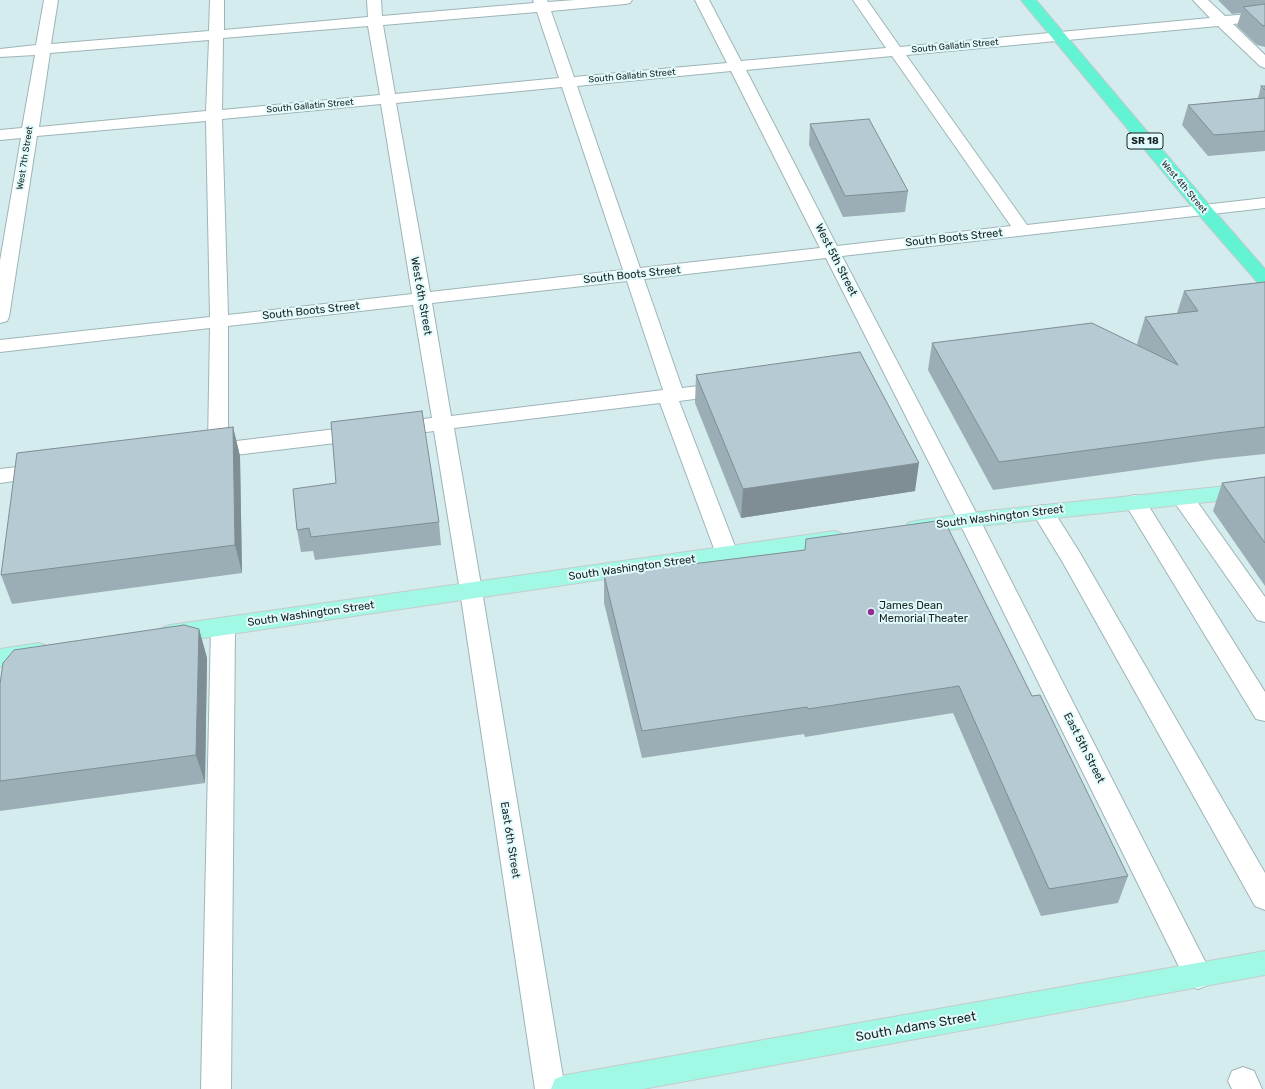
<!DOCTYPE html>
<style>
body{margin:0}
canvas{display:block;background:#d4ecee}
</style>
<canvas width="1265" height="1089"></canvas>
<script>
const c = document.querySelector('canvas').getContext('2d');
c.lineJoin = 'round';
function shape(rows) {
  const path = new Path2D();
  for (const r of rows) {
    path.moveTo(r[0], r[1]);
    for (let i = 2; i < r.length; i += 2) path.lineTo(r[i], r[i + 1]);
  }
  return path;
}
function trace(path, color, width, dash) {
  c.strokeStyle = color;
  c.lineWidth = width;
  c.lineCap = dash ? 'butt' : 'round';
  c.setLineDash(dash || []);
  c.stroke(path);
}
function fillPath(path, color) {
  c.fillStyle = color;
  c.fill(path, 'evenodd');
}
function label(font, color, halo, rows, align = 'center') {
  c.font = font + ' Rubik,sans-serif';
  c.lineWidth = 4;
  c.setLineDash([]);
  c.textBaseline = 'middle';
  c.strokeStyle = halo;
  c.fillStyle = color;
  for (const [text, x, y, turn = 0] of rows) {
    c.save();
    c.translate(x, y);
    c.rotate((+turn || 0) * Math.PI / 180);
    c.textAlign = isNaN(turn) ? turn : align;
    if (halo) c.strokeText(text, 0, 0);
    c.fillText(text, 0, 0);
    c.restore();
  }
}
const minor = shape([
 [44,0,58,0,51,44,209,31,210,0,224,0,224,30,368,17,367,0,381,0,382,16,534,3,533,0,547,0,548,2,575,0,632,0,630,3,625,4,551,11,574,77,727,63,695,0,709,0,741,61,886,48,853,0,867,0,900,47,1210,18,1193,0,1208,0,1225,16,1265,13,1265,21,1233,24,1265,55,1265,68,1260,66,1218,26,906,55,1027,225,1265,198,1265,208,842,256,980,520,1208,967,1212,976,1208,985,1198,989,1188,985,958,520,826,258,644,279,682,388,725,383,732,385,735,389,732,393,725,395,679,401,738,554,735,559,727,562,719,559,716,554,660,403,454,428,482,591,565,1089,535,1089,460,591,434,431,395,436,388,434,385,429,388,424,395,422,432,418,413,305,228,326,228,442,361,426,368,428,371,433,368,438,361,440,218,457,209,458,202,456,199,451,202,446,208,445,210,328,0,352,0,340,210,317,206,121,37,136,9,317,7,321,0,323,0,261,21,138,0,140,0,130,22,128,35,55,0,57,0,49,36,45,44,0],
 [537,12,559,78,395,94,383,25,537,12],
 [368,26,380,95,222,110,223,38,368,26],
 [209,40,206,111,39,127,50,53,209,40],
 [892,56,1011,226,837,246,746,70,892,56],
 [731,71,820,248,640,268,577,86,731,71],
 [562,87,623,270,430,292,396,103,562,87],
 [381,104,412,294,228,315,222,119,381,104],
 [627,281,663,390,451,416,432,303,627,281],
 [43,464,50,466,53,471,50,476,0,483,0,469,43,464],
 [1183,491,1191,493,1265,597,1265,622,1257,620,1175,503,1172,498,1175,493,1183,491],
 [1135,495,1143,497,1265,692,1265,721,1256,719,1124,502,1127,497,1135,495],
 [1043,505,1051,507,1080,553,1265,873,1265,910,1255,906,1062,561,1032,512,1035,507,1043,505],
 [223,618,231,620,235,626,231,1089,201,1089,211,626,215,620,223,618],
 [1243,1067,1254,1071,1262,1089,1232,1089,1228,1081,1232,1071,1243,1067]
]);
const major = shape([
 [1265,482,1265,496,969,527,916,535,908,533,905,528,908,523,916,521,969,513,1265,482],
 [835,531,843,534,846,539,843,544,170,643,162,640,158,634,162,628,170,625,835,531],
 [39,643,47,646,51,652,47,658,0,667,0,649,39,643],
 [1265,951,1265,975,643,1089,551,1089,555,1079,566,1075,1265,951]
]);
const highway = shape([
 [1021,0,1036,0,1210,206,1265,269,1265,285,1259,284,1198,214,1021,0]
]);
trace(minor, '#9eb5b7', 2);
trace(major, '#c8caca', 2);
trace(highway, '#c8caca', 2);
fillPath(minor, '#fff');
fillPath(major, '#a1f8e5');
fillPath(highway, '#62f3d4');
fillPath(shape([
 [1218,0,1265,0,1265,47,1257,45,1237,26,1241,13,1232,14],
 [1261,86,1265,86,1265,151,1208,156,1182,125,1188,105,1258,98],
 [810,124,908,191,905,212,843,217,809,145],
 [1265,282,1265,454,1216,459,993,490,928,370,932,343,1138,345,1137,344,1145,317,1177,313,1184,291],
 [696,375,915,491,741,518,695,403],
 [233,427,240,456,242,573,12,604,1,575],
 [1265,477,1265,586,1213,511,1222,483],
 [293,489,439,522,441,545,315,560,313,551,301,552,297,530],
 [604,575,1032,696,1128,876,1118,903,1041,916,953,713,805,737,804,734,642,758,604,603],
 [199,629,207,658,205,783,0,811,0,684]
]), '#9caeb5');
fillPath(shape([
 [233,427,240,456,242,573,235,545],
 [919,463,915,491,741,518,743,489],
 [199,629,207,658,205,783,196,755]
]), '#7f8d94');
const building = shape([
 [1265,4,1265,26,1262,25,1243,7,1265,4],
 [1261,86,1265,86,1265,90,1261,86],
 [1265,98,1265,131,1214,135,1188,105,1265,98],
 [869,119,908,191,845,196,810,124,869,119],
 [1265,282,1265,427,1225,432,999,462,932,343,1092,323,1178,365,1145,317,1198,311,1184,291,1265,282],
 [860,352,919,463,743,489,696,375,860,352],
 [422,411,439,522,311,537,309,528,297,530,293,489,336,483,331,422,422,411],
 [233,427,235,545,1,575,17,453,233,427],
 [1265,477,1265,543,1222,483,1265,477],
 [944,520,1032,696,1040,695,1128,876,1049,889,959,686,808,709,807,707,642,731,604,575,805,550,806,539,944,520],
 [184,625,199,629,196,755,0,781,0,684,3,663,14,650,184,625]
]);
fillPath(building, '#b5cad3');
trace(building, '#7f8d94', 1);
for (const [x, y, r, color] of [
 [871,612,4,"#922c91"]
]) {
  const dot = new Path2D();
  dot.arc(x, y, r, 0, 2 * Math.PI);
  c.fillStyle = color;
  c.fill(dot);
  trace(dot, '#e1fafb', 1.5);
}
label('9px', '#192222', '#e1fafb', [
 ["South Gallatin Street",955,46,-5],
 ["South Gallatin Street",632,76,-5],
 ["South Gallatin Street",310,106,-5],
 ["West 7th Street",25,158,-81],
 ["West 4th Street",1184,187,50]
]);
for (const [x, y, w] of [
 [1145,141,36]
]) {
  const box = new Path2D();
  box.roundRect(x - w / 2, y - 8, w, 16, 3);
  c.fillStyle = '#e1fafb';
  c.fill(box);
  trace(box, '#192222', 1);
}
label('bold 10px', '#192222', null, [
 ["SR 18",1145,141]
]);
label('11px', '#192222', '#e1fafb', [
 ["South Boots Street",954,238,-6],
 ["West 5th Street",836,260,63],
 ["South Boots Street",632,275,-6],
 ["West 6th Street",421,296,80],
 ["South Boots Street",311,311,-6],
 ["South Washington Street",1000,517,-7],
 ["South Washington Street",632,568,-8],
 ["South Washington Street",311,614,-8],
 ["East 5th Street",1084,748,63],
 ["East 6th Street",510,840,81]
]);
label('11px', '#192222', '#e1fafb', [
 ["James Dean",879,606],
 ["Memorial Theater",879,619]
], 'left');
label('13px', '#192222', '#e1fafb', [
 ["South Adams Street",916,1027,-10]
]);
</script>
